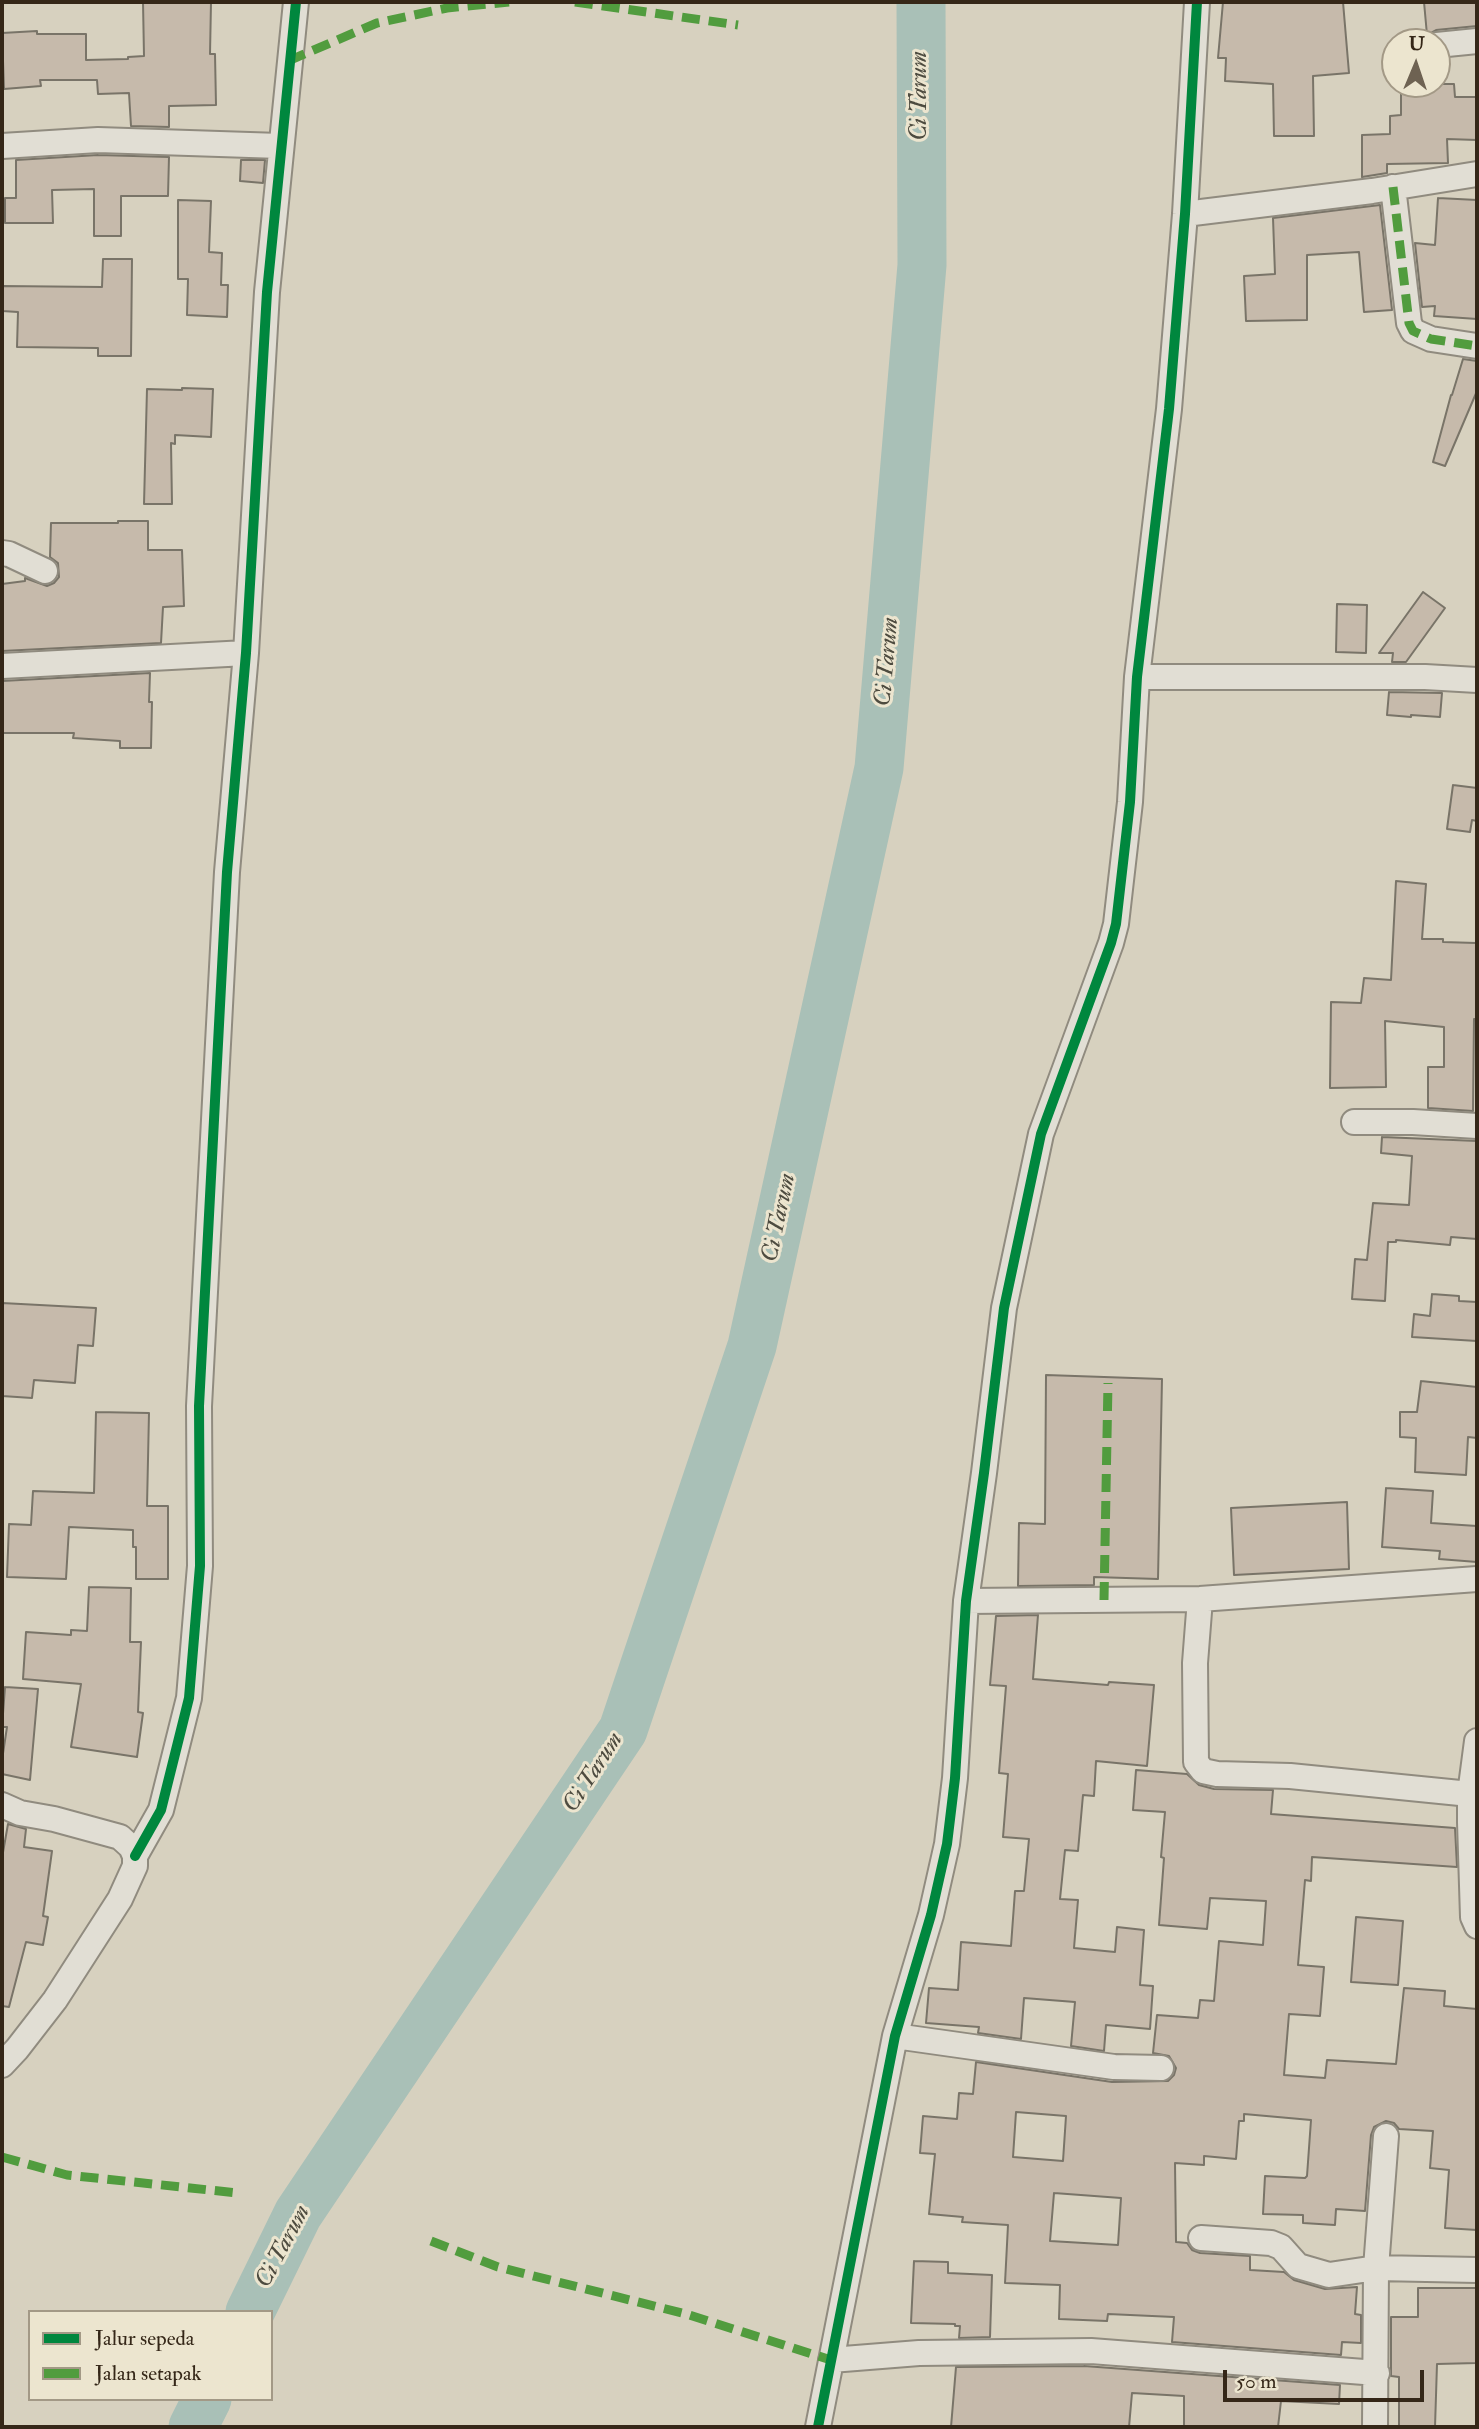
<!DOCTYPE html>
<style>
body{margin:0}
#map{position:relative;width:1479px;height:2429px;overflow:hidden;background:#d7d1bf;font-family:"IM FELL Double Pica",serif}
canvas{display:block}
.frame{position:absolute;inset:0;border:4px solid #352718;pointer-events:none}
.legend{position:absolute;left:28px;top:2310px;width:245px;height:91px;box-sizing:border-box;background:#ece5cf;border:2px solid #a39986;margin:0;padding:9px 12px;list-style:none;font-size:21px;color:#352718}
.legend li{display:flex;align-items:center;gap:14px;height:35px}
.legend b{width:35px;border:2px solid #a39986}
.north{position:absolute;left:1381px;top:28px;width:70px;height:70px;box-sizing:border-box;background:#ece5cf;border:2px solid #a39986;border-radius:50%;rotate:2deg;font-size:19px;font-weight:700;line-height:28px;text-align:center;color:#352718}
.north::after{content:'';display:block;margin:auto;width:24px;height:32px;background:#6e6252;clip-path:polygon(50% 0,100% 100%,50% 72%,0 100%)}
.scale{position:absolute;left:1223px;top:2370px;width:201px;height:32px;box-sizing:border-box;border:4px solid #352718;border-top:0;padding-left:9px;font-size:21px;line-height:24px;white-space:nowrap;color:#352718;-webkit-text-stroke:5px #ece5cf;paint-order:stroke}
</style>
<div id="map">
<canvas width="1479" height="2429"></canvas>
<div class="frame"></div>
<ul class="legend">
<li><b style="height:9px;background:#00873e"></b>Jalur sepeda</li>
<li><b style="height:9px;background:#519c3e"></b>Jalan setapak</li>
</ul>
<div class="north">U</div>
<div class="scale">50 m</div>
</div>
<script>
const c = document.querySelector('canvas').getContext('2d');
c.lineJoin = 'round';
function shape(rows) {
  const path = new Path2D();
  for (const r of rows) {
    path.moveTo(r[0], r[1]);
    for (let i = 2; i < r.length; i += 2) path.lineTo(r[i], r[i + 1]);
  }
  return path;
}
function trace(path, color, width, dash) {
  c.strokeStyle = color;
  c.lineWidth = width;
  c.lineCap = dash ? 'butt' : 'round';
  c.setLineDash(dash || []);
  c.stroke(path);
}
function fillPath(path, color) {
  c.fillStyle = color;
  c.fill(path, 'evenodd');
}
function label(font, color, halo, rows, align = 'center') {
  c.font = font + ' "IM FELL Double Pica",serif';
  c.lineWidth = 6;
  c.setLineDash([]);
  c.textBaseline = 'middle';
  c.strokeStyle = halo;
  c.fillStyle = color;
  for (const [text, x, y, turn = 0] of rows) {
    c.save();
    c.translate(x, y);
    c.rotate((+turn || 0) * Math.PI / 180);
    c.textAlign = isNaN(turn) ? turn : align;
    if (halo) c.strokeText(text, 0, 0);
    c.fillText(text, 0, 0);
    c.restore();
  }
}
trace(shape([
 [250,2312,298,2214,623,1730,752,1346,879,768,922,265,921,2],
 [193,2427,207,2399]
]), '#a9c0b7', 49);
const building = shape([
 [143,2,211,2,210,54,215,54,216,105,169,106,169,127,131,126,129,93,98,94,97,80,40,80,41,86,4,89,2,33,37,31,37,34,86,34,86,60,128,59,128,57,144,56,143,2],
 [1223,2,1343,2,1349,73,1313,76,1314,136,1274,136,1273,84,1225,81,1226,58,1218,58,1223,2],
 [1424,2,1477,2,1477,26,1436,30,1427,35,1424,2],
 [1401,84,1454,84,1455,97,1477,97,1477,140,1447,139,1448,163,1387,164,1387,173,1362,177,1362,135,1390,134,1390,116,1401,115,1401,84],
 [98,155,169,157,168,196,121,196,121,236,94,236,94,189,52,190,53,223,5,223,5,198,16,198,16,160,98,155],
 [241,160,265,160,263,183,240,181,241,160],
 [1438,198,1477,200,1477,319,1434,316,1435,306,1422,307,1415,243,1435,245,1438,198],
 [178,200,211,201,209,252,222,253,221,285,228,285,227,317,187,315,188,279,178,279,178,200],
 [1380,205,1392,310,1364,312,1359,252,1307,255,1307,320,1246,321,1244,276,1275,274,1273,218,1380,205],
 [103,259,132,259,131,356,98,356,98,348,17,347,18,312,2,311,2,286,102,287,103,259],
 [1463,359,1477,361,1477,391,1445,466,1433,462,1451,395,1452,395,1463,359],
 [182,388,213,389,211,437,175,435,175,444,171,443,172,504,144,504,147,389,182,390,182,388],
 [118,521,148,521,148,550,182,550,184,606,163,607,161,643,2,651,2,584,25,581,25,578,47,586,54,583,59,577,58,563,50,557,51,523,118,523,118,521],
 [1423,592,1445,608,1406,662,1392,662,1393,653,1379,653,1423,592],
 [1337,604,1367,605,1366,653,1336,652,1337,604],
 [150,673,149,702,152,702,151,748,120,748,120,741,73,738,74,733,2,733,2,681,150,673],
 [1389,692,1442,693,1440,717,1411,715,1411,717,1387,715,1389,692],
 [1453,785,1477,788,1477,821,1472,820,1470,832,1447,829,1453,785],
 [1396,881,1426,884,1422,939,1443,939,1443,942,1476,943,1477,1019,1474,1019,1473,1111,1428,1108,1428,1067,1444,1067,1444,1027,1385,1021,1386,1087,1330,1088,1331,1002,1361,1003,1364,978,1391,980,1396,881],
 [1382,1137,1477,1141,1477,1239,1451,1237,1450,1245,1396,1240,1396,1242,1388,1242,1385,1301,1352,1299,1355,1259,1367,1260,1373,1203,1409,1205,1412,1156,1381,1153,1382,1137],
 [1432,1294,1459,1296,1459,1301,1477,1302,1477,1341,1412,1337,1414,1314,1430,1316,1432,1294],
 [2,1303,96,1308,93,1346,78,1345,75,1383,34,1380,32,1398,2,1396,2,1303],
 [1046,1375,1162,1379,1158,1579,1094,1577,1094,1585,1018,1586,1019,1523,1045,1524,1046,1375],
 [1421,1381,1477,1387,1477,1438,1468,1437,1466,1475,1415,1472,1416,1438,1400,1437,1400,1412,1417,1412,1421,1381],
 [96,1412,149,1413,147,1506,168,1506,168,1579,136,1579,136,1547,133,1547,133,1530,69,1527,66,1579,7,1577,9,1524,31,1525,33,1491,94,1493,96,1412],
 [1386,1488,1433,1491,1431,1523,1477,1526,1477,1562,1439,1559,1440,1551,1382,1547,1386,1488],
 [1347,1502,1349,1569,1234,1575,1231,1508,1347,1502],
 [89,1587,131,1588,130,1642,141,1642,138,1712,143,1713,137,1757,71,1747,81,1684,23,1679,26,1632,71,1635,71,1630,87,1631,89,1587],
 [1038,1615,1033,1679,1108,1685,1109,1682,1154,1685,1147,1766,1096,1761,1094,1796,1083,1795,1078,1851,1065,1850,1060,1899,1078,1900,1074,1948,1115,1952,1117,1927,1144,1930,1140,1985,1153,1986,1150,2029,1106,2025,1104,2051,1071,2046,1075,2002,1024,1998,1021,2039,978,2033,979,2027,926,2023,929,1988,958,1990,961,1942,1011,1946,1015,1891,1024,1891,1029,1839,1003,1837,1008,1774,999,1773,1006,1686,990,1685,996,1616,1038,1615],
 [5,1687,38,1689,30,1780,2,1774,2,1760,7,1727,2,1727,5,1687],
 [1136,1770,1187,1774,1199,1785,1214,1789,1273,1790,1271,1814,1455,1828,1457,1867,1312,1857,1311,1881,1305,1880,1298,1965,1324,1967,1320,2016,1289,2014,1284,2075,1325,2078,1327,2060,1396,2064,1404,1988,1445,1991,1444,2006,1477,2009,1477,2230,1445,2228,1449,2170,1430,2168,1433,2131,1399,2129,1394,2123,1386,2121,1374,2127,1371,2135,1365,2211,1336,2209,1335,2225,1303,2223,1303,2215,1263,2214,1265,2176,1305,2178,1307,2176,1311,2120,1244,2114,1244,2121,1239,2121,1236,2159,1204,2156,1204,2165,1175,2163,1176,2242,1187,2243,1192,2250,1200,2253,1250,2256,1250,2270,1284,2272,1294,2280,1325,2289,1357,2287,1355,2314,1361,2315,1361,2343,1342,2342,1341,2355,1172,2342,1174,2317,1108,2314,1107,2321,1059,2319,1060,2285,1005,2283,1008,2225,962,2222,963,2217,929,2214,935,2154,920,2153,923,2116,957,2119,959,2093,973,2094,976,2062,1112,2082,1168,2081,1174,2075,1176,2068,1169,2056,1153,2053,1157,2015,1198,2018,1200,2000,1214,2001,1219,1941,1263,1945,1266,1901,1210,1898,1207,1929,1159,1925,1164,1858,1161,1857,1165,1812,1133,1810,1136,1770],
 [1016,2112,1066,2116,1063,2161,1013,2157,1016,2112],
 [1054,2193,1121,2198,1118,2245,1050,2241,1054,2193],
 [8,1824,26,1829,24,1847,52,1851,43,1916,48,1917,43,1945,26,1942,9,2007,2,2006,2,1858,8,1824],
 [1356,1917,1403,1921,1398,1985,1351,1982,1356,1917],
 [914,2261,948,2262,948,2273,992,2275,990,2337,959,2338,960,2326,955,2326,955,2324,911,2323,914,2261],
 [1418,2288,1477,2288,1477,2363,1437,2364,1435,2427,1399,2427,1399,2377,1391,2376,1391,2317,1418,2317,1418,2288],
 [1084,2366,1340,2385,1339,2404,1281,2401,1278,2427,1184,2427,1184,2396,1132,2393,1129,2427,951,2427,956,2367,1084,2366]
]);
fillPath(building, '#c6baab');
trace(building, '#797468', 2);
const street = shape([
 [1437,45,1477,41],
 [2,146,98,140,280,146],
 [1393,187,1409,323,1413,331,1431,339,1477,346],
 [1185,214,1372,191,1477,174],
 [2,553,9,554,45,571],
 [2,666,246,653],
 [1137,677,1425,677,1477,680],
 [1354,1122,1413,1122,1477,1126],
 [1200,1599,1195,1663,1196,1762,1203,1771,1217,1774,1290,1776,1470,1794],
 [966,1601,1200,1599,1477,1579],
 [1477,1741,1470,1794,1470,1822,1473,1917,1477,1926],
 [2,1805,20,1813,54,1819,120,1837,131,1847,135,1856,135,1866,120,1899,55,2000,17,2049,2,2065],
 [135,1856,161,1810,189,1698,200,1566,199,1406,227,872,246,653,267,292,296,2],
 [895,2036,1114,2067,1161,2068],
 [1201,2238,1271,2243,1281,2247,1298,2266,1329,2275,1376,2268,1386,2136],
 [831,2360,919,2353,1091,2351,1377,2373],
 [818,2427,895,2036,931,1915,947,1844,955,1778,966,1601,984,1473,1004,1308,1041,1134,1111,943,1116,924,1130,802,1137,677,1169,409,1185,214,1197,2],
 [1375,2427,1376,2268,1477,2270]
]);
trace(street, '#908b7f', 28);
trace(street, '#e1ded4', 24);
trace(shape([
 [575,2,738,25],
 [288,61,377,23,447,8,509,2],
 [1393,187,1409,323,1413,331,1431,339,1477,346],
 [1104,1600,1108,1383],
 [2,2157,67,2175,238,2193],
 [431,2241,498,2267,686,2314,831,2360]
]), '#519c3e', 9, [18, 9]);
trace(shape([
 [135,1856,161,1810,189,1698,200,1566,199,1406,227,872,246,653,267,292,296,2],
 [818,2427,895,2036,931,1915,947,1844,955,1778,966,1601,984,1473,1004,1308,1041,1134,1111,943,1116,924,1130,802,1137,677,1169,409,1185,214,1197,2]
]), '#00873e', 10);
label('italic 24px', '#4d4b3f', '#ece5cf', [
 ["Ci Tarum",921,96,-90],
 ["Ci Tarum",888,662,-85],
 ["Ci Tarum",780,1218,-78],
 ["Ci Tarum",594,1773,-57],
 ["Ci Tarum",284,2247,-62]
]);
</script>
